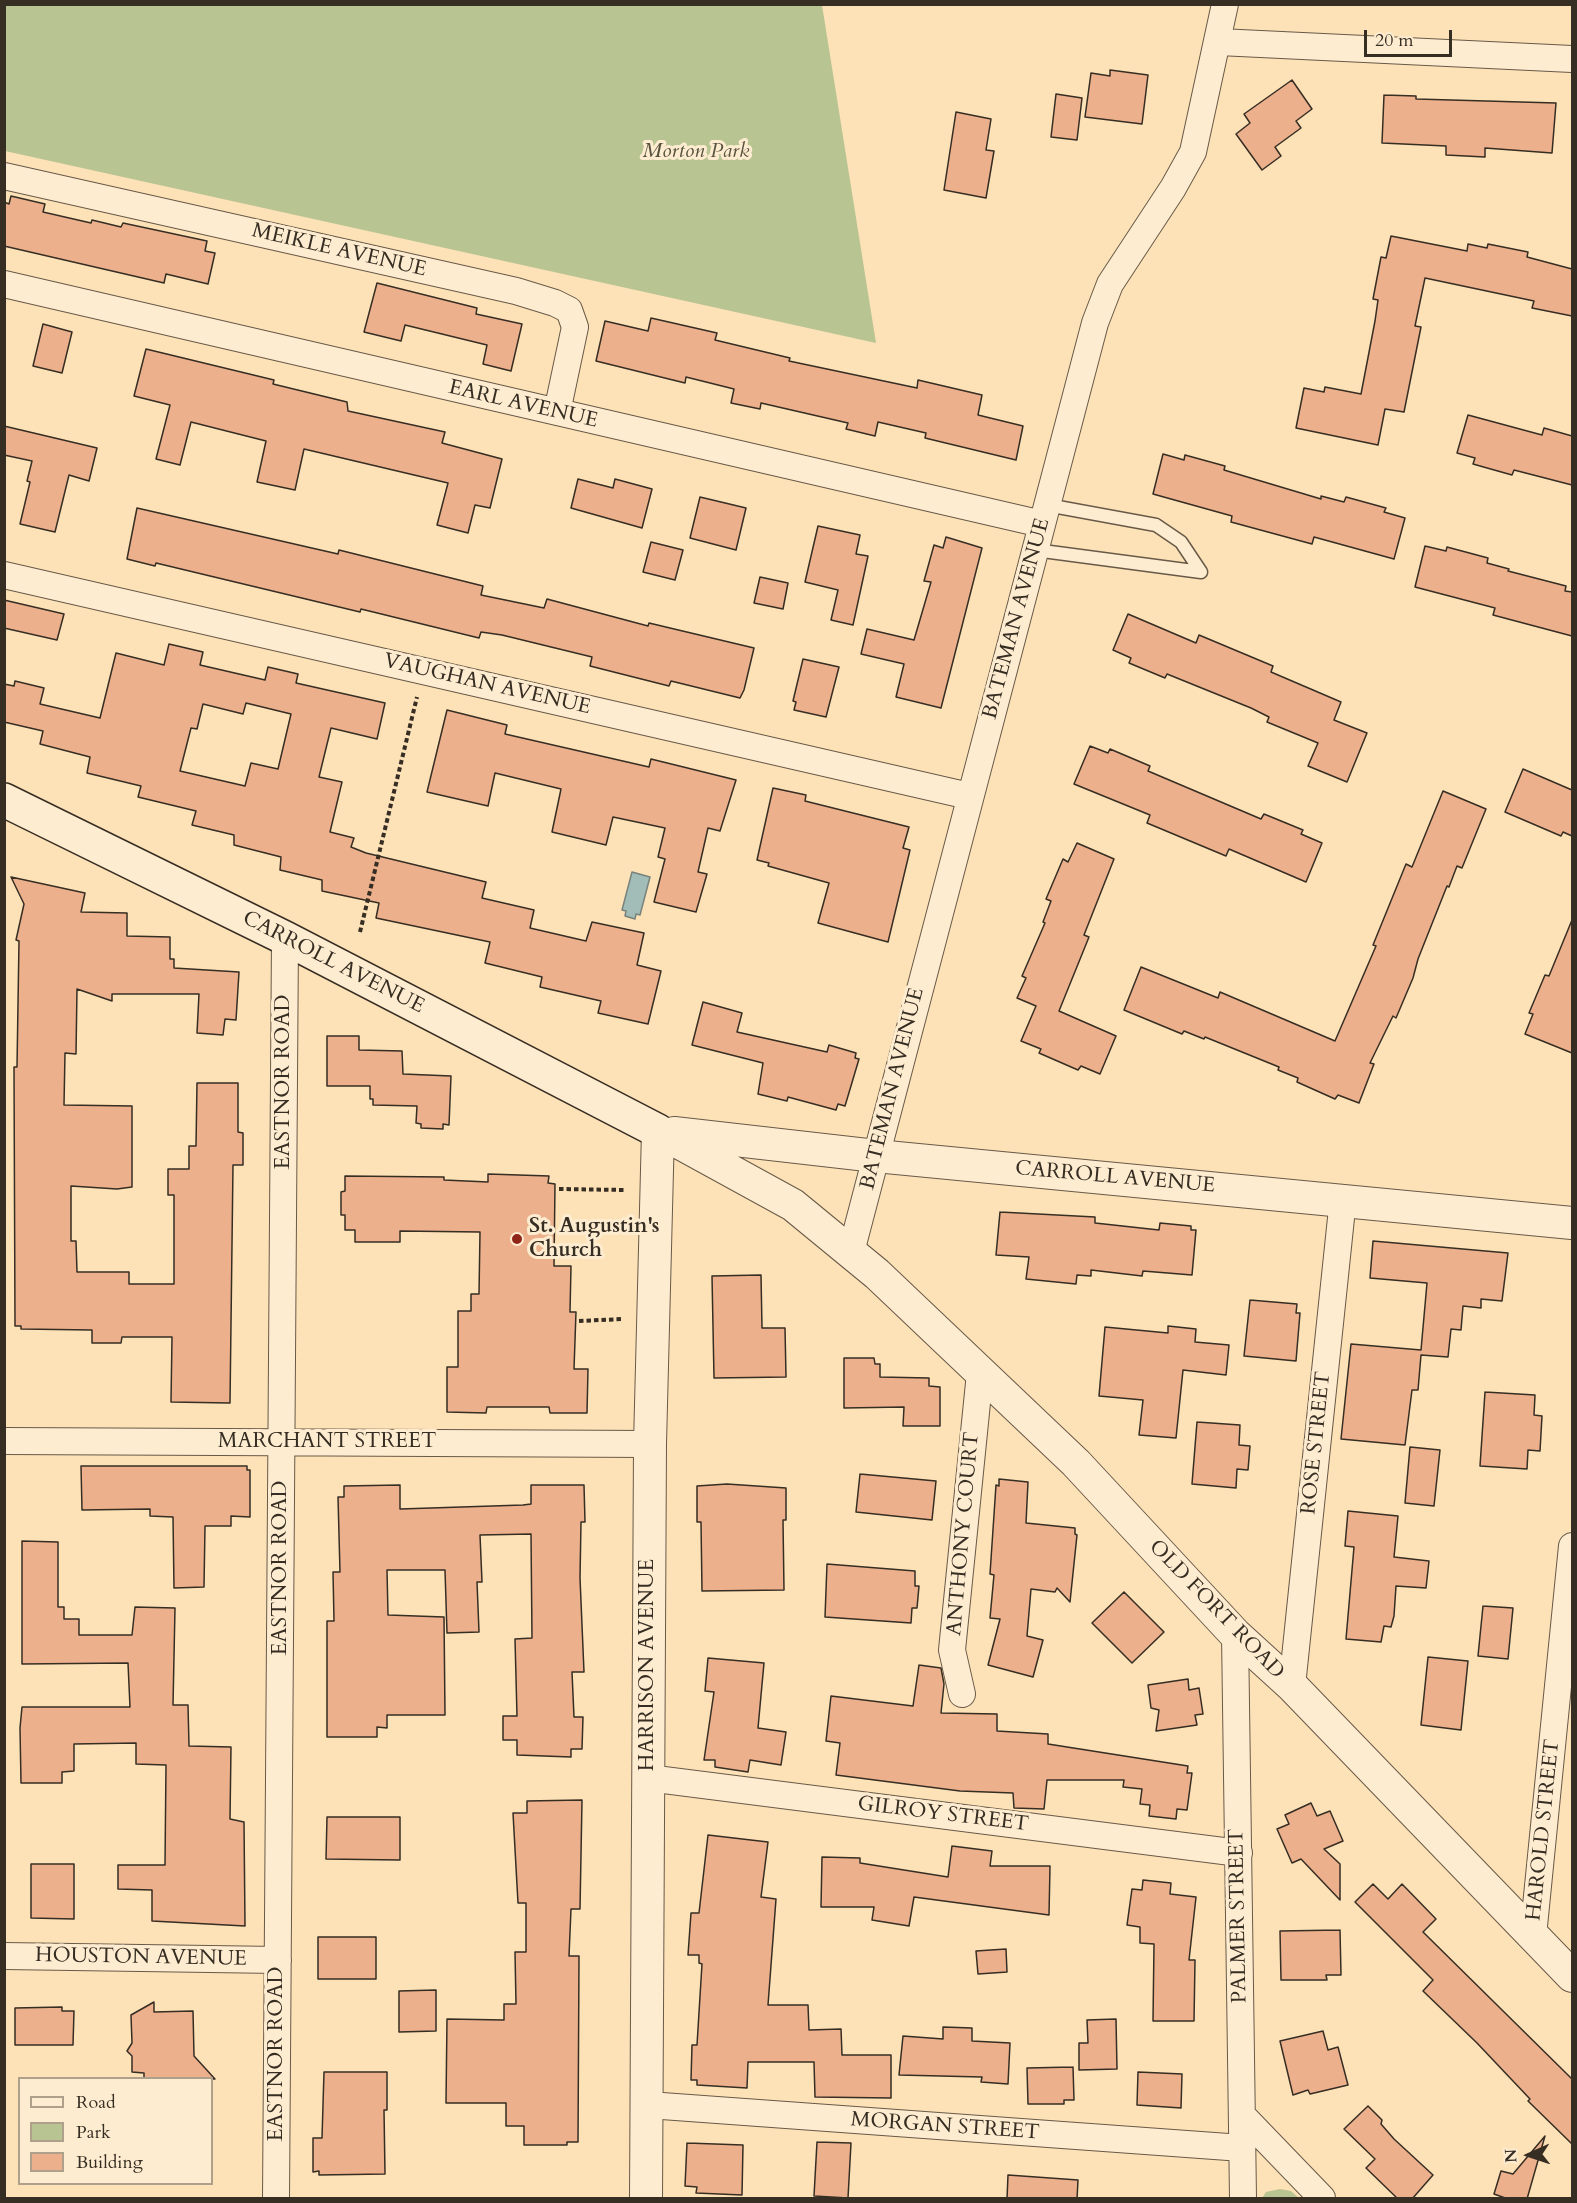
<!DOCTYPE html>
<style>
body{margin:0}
#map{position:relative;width:1577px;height:2203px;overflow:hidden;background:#fde1b7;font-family:Cardo,serif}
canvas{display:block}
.frame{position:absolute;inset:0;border:6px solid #362d23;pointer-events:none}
.legend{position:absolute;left:18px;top:2077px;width:195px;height:108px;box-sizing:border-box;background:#feecd0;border:2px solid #aea08b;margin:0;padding:8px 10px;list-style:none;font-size:18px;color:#362d23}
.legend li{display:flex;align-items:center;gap:12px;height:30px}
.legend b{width:30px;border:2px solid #aea08b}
.north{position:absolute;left:1499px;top:2125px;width:60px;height:60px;-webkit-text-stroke:4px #feecd0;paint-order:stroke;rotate:267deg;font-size:16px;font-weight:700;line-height:24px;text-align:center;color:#362d23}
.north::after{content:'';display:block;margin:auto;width:21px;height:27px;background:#362d23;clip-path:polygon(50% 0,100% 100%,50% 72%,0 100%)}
.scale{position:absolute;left:1364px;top:30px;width:88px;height:27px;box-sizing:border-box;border:3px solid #362d23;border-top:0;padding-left:8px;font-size:18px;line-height:21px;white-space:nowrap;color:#362d23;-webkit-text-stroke:4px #feecd0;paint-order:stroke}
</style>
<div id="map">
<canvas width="1577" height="2203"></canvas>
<div class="frame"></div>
<ul class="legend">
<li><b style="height:8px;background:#feecd0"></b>Road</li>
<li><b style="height:16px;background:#b9c493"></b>Park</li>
<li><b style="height:16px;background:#ecb18c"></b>Building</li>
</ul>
<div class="north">N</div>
<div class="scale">20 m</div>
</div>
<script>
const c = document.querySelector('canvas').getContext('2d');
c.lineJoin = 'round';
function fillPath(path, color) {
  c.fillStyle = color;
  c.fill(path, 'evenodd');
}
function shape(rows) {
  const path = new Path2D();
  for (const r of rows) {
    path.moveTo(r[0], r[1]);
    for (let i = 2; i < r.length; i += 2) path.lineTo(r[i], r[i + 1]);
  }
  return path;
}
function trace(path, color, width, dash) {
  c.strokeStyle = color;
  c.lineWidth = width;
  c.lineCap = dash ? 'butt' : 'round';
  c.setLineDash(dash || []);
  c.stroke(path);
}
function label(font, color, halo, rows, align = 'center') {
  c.font = font + ' Cardo,serif';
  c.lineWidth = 6;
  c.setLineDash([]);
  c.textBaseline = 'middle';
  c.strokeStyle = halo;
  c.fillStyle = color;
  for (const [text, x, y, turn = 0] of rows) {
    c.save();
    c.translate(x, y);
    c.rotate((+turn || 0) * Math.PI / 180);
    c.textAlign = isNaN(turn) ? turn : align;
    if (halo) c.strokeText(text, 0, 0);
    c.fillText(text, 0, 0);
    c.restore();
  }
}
fillPath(shape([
 [5,4,822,5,876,343,5,151],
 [1280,2189,1291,2191,1299,2198,1262,2198,1266,2192]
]), '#b9c493');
const water = shape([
 [632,872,650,877,640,915,636,914,635,919,625,916,626,911,622,910,632,872]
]);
fillPath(water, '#a2bcb7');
trace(water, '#77837c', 1.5);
const building = shape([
 [1110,70,1148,75,1142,124,1085,117,1091,73,1110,76,1110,70],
 [1292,80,1312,109,1296,121,1301,128,1275,147,1281,156,1262,170,1236,134,1250,123,1244,114,1292,80],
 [1056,94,1082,98,1077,140,1051,137,1056,94],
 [1384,95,1416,96,1416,99,1556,103,1552,153,1485,148,1485,157,1446,155,1446,146,1382,143,1384,95],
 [956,112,991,119,986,150,994,151,986,198,944,190,956,112],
 [11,196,45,204,43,212,91,223,92,220,121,227,123,223,207,241,205,251,215,253,208,284,166,274,164,283,4,246,4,202,9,204,11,196],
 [1391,236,1467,251,1468,244,1487,248,1488,244,1528,252,1527,257,1572,269,1572,316,1532,308,1534,301,1425,278,1415,326,1421,327,1404,412,1385,409,1378,445,1296,428,1304,388,1324,392,1325,387,1361,394,1375,321,1378,300,1373,299,1381,257,1386,258,1391,236],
 [377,283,477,308,476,314,522,324,511,371,483,364,487,345,405,325,401,341,364,332,377,283],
 [651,318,717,333,715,340,790,358,789,361,917,388,918,380,982,395,978,415,1023,426,1016,460,925,438,926,433,878,422,875,436,846,429,848,423,761,403,760,409,731,403,734,389,686,377,685,383,596,361,605,321,648,331,651,318],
 [43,324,72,332,62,373,33,366,43,324],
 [146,349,274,380,273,384,347,402,348,411,445,432,442,443,502,459,490,508,475,505,468,533,437,525,448,483,304,449,295,490,257,482,266,441,191,422,180,465,156,459,170,405,134,396,146,349],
 [1468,415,1542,435,1544,428,1572,436,1572,485,1514,470,1512,475,1473,464,1475,458,1457,453,1468,415],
 [4,426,97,448,89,481,69,475,55,532,20,524,30,482,27,481,32,461,4,455,4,426],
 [1163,454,1184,460,1185,455,1225,466,1224,470,1321,499,1321,496,1344,502,1346,497,1386,508,1384,512,1405,518,1394,559,1314,537,1312,544,1231,522,1232,516,1153,494,1163,454],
 [578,479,613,488,615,479,652,489,642,528,571,508,578,479],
 [700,497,746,508,736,550,690,538,700,497],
 [137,508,338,554,339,550,483,586,481,595,544,608,547,599,648,626,649,623,754,648,744,690,740,698,671,681,669,686,590,666,592,657,502,635,481,632,479,638,361,609,360,612,156,563,155,566,127,559,137,508],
 [818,526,860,535,856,554,868,556,853,625,831,620,838,590,805,582,818,526],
 [946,537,982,548,941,708,896,697,904,664,861,654,867,629,914,640,931,582,924,581,934,545,943,548,946,537],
 [651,542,683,550,675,580,643,572,651,542],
 [1425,546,1446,551,1447,547,1488,558,1487,563,1509,569,1508,571,1566,586,1565,591,1572,592,1572,636,1493,615,1495,608,1415,587,1425,546],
 [760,577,788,583,783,609,754,603,760,577],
 [4,600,64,614,57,640,4,628,4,600],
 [1128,614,1196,643,1199,635,1273,666,1271,672,1341,702,1334,720,1367,733,1347,782,1308,766,1318,743,1267,722,1269,717,1251,708,1167,674,1165,678,1129,663,1131,658,1113,650,1128,614],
 [169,644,203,652,200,665,265,680,268,667,298,674,296,683,385,703,377,739,331,728,319,777,342,782,330,832,354,838,351,847,366,853,486,882,482,898,534,910,530,928,586,941,592,922,644,933,637,965,661,971,648,1024,598,1013,601,1001,540,987,542,977,485,963,490,942,376,918,379,903,322,891,322,880,280,870,281,857,234,845,234,835,192,825,196,811,138,797,141,786,87,773,90,757,40,744,43,731,4,722,4,684,14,686,15,681,44,688,40,704,100,718,116,653,164,665,169,644],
 [246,703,291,714,278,769,251,763,245,786,180,771,191,728,197,729,203,704,243,714,246,703],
 [803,659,839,667,826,717,794,710,796,702,793,701,803,659],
 [447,710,507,725,505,734,649,767,651,759,736,780,720,831,708,828,698,872,707,874,696,912,654,902,665,859,658,857,665,828,613,817,606,845,552,832,561,789,495,773,488,806,427,792,447,710],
 [1090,746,1108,753,1110,749,1150,766,1148,771,1261,819,1264,814,1303,830,1301,834,1322,843,1306,882,1229,849,1226,856,1147,823,1150,815,1074,784,1090,746],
 [1523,769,1572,790,1572,836,1563,832,1561,836,1505,812,1523,769],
 [773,788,806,795,805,801,909,827,903,848,910,850,888,942,818,923,829,883,768,866,769,863,757,860,773,788],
 [1443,791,1486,809,1462,868,1457,866,1449,887,1447,886,1418,959,1413,978,1396,1018,1393,1016,1370,1063,1374,1064,1359,1103,1338,1095,1335,1099,1297,1082,1298,1078,1278,1070,1279,1067,1205,1037,1204,1039,1184,1031,1182,1034,1124,1010,1141,967,1218,998,1220,992,1335,1041,1376,946,1373,945,1406,864,1412,867,1443,791],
 [1077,843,1114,859,1084,935,1089,937,1059,1011,1116,1036,1100,1074,1081,1066,1078,1070,1039,1053,1041,1049,1021,1041,1036,1006,1017,998,1026,978,1022,976,1045,923,1043,922,1051,901,1046,899,1063,859,1068,862,1077,843],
 [11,877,85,893,81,912,127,913,127,936,170,937,170,959,174,959,174,968,239,972,236,1020,225,1019,223,1035,197,1033,199,994,112,994,112,1001,77,989,76,1054,65,1053,64,1105,132,1106,132,1187,117,1189,71,1186,71,1241,76,1241,77,1272,129,1272,129,1284,174,1284,174,1195,168,1195,168,1169,189,1169,189,1146,196,1146,197,1083,238,1083,238,1132,243,1133,243,1165,233,1165,230,1403,171,1402,172,1337,122,1337,121,1343,92,1343,92,1330,21,1329,21,1326,15,1326,14,1067,17,1067,19,941,16,940,24,904,11,877],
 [1572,920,1572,1053,1525,1034,1533,1014,1529,1013,1545,975,1549,976,1572,920],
 [703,1002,742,1013,737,1032,827,1052,829,1045,856,1053,855,1058,859,1059,845,1106,838,1104,836,1110,788,1097,787,1101,758,1094,763,1063,692,1045,703,1002],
 [327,1036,359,1036,359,1050,402,1051,403,1074,451,1076,449,1125,443,1124,443,1129,421,1128,421,1124,416,1123,417,1106,373,1105,373,1099,370,1099,370,1086,327,1086,327,1036],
 [488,1174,549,1176,548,1183,555,1184,554,1266,571,1266,570,1312,576,1312,574,1369,588,1369,587,1413,550,1413,549,1407,487,1407,486,1413,447,1412,447,1367,458,1367,458,1311,471,1311,471,1294,479,1294,480,1232,400,1231,400,1242,355,1242,355,1230,345,1230,345,1215,341,1215,341,1192,345,1191,345,1176,444,1177,444,1180,488,1182,488,1174],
 [1000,1212,1095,1217,1095,1223,1159,1230,1160,1223,1191,1226,1191,1230,1196,1230,1192,1275,1143,1271,1142,1276,1091,1270,1091,1276,1077,1275,1076,1284,1026,1279,1029,1257,996,1255,1000,1212],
 [1373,1241,1508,1253,1502,1301,1481,1299,1481,1308,1463,1306,1461,1330,1451,1329,1448,1357,1421,1355,1418,1390,1412,1390,1405,1445,1341,1439,1351,1344,1421,1350,1427,1283,1370,1278,1373,1241],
 [761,1275,762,1328,785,1328,786,1377,714,1378,712,1276,761,1275],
 [1250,1300,1297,1304,1296,1313,1300,1313,1296,1361,1244,1356,1250,1300],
 [1168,1326,1196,1329,1195,1342,1229,1345,1226,1375,1183,1370,1176,1438,1139,1435,1143,1400,1099,1396,1105,1327,1168,1333,1168,1326],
 [844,1358,874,1358,875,1364,880,1364,880,1377,929,1378,929,1386,940,1387,940,1426,903,1426,904,1407,844,1408,844,1358],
 [1485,1392,1535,1395,1534,1415,1542,1416,1540,1451,1528,1450,1527,1469,1480,1466,1485,1392],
 [1197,1422,1240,1425,1239,1445,1250,1446,1248,1470,1237,1469,1236,1488,1192,1484,1197,1422],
 [1410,1447,1440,1450,1434,1506,1405,1503,1410,1447],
 [81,1466,247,1466,247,1470,250,1470,250,1517,231,1516,231,1526,205,1526,204,1587,174,1588,173,1517,150,1516,150,1509,82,1510,81,1466],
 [860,1474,936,1481,932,1520,856,1512,860,1474],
 [999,1479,1028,1482,1026,1523,1075,1528,1075,1534,1077,1535,1070,1602,1057,1588,1055,1592,1031,1589,1027,1636,1043,1640,1033,1677,988,1665,1000,1619,990,1618,994,1575,990,1574,996,1485,999,1486,999,1479],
 [727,1484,786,1488,786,1520,783,1520,784,1590,702,1591,701,1522,697,1522,697,1486,727,1484],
 [400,1485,400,1509,523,1505,531,1504,531,1485,584,1485,585,1522,581,1522,580,1578,584,1672,572,1672,574,1717,583,1717,582,1749,571,1749,571,1757,517,1755,517,1740,503,1740,503,1716,517,1716,515,1639,532,1638,531,1534,480,1535,482,1582,477,1582,479,1632,447,1633,445,1570,387,1570,388,1615,444,1617,445,1715,387,1715,387,1728,377,1727,377,1737,327,1737,327,1621,334,1621,333,1572,340,1572,338,1497,344,1497,344,1486,400,1485],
 [1348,1511,1398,1516,1394,1557,1429,1561,1426,1588,1396,1586,1394,1616,1391,1627,1384,1626,1381,1642,1346,1639,1354,1547,1345,1546,1348,1511],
 [22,1541,58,1542,58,1607,64,1607,64,1619,79,1619,79,1635,132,1635,135,1607,175,1608,173,1705,188,1705,189,1746,231,1747,230,1819,244,1822,245,1926,152,1921,152,1890,118,1889,118,1865,165,1865,166,1765,136,1764,136,1743,74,1744,74,1771,62,1772,62,1783,21,1783,20,1728,22,1707,130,1707,128,1663,22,1664,22,1541],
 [827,1564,915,1571,915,1586,919,1586,917,1608,912,1608,911,1623,825,1617,827,1564],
 [1124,1592,1164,1632,1132,1663,1092,1623,1124,1592],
 [1483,1606,1513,1608,1508,1659,1478,1656,1483,1606],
 [1428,1657,1468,1661,1461,1730,1421,1725,1428,1657],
 [708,1658,764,1663,758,1728,786,1732,781,1765,750,1760,748,1772,715,1767,715,1760,704,1760,714,1692,705,1691,708,1658],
 [919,1665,941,1668,944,1684,941,1713,997,1714,997,1731,1048,1734,1048,1744,1188,1766,1187,1773,1192,1773,1187,1810,1177,1809,1176,1819,1149,1816,1150,1805,1140,1804,1142,1789,1123,1787,1124,1780,1047,1780,1044,1809,1014,1808,1013,1793,960,1791,836,1775,840,1743,826,1741,831,1696,913,1706,919,1665],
 [1188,1679,1189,1690,1199,1688,1203,1714,1195,1715,1197,1725,1156,1731,1159,1710,1151,1708,1148,1685,1188,1679],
 [582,1800,580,1909,571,1909,569,1956,579,1956,578,2142,567,2142,567,2145,524,2145,524,2126,506,2126,506,2103,446,2103,447,2019,504,2020,504,2004,516,2004,515,1952,526,1952,526,1903,518,1903,513,1813,527,1813,527,1801,582,1800],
 [1311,1803,1317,1816,1330,1811,1343,1841,1324,1849,1340,1864,1340,1900,1301,1859,1292,1863,1277,1829,1289,1824,1285,1815,1311,1803],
 [327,1817,400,1817,400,1860,326,1859,327,1817],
 [708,1835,768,1842,761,1897,776,1899,768,2005,808,2005,809,2030,841,2029,842,2055,891,2055,891,2098,815,2097,814,2062,748,2062,747,2088,697,2085,697,2080,691,2080,692,2045,697,2045,702,1964,699,1963,699,1955,688,1955,691,1913,699,1913,708,1835],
 [952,1846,992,1851,990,1866,1050,1866,1049,1915,914,1897,909,1926,872,1920,874,1907,821,1907,822,1857,860,1858,860,1863,948,1877,952,1846],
 [31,1864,74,1864,74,1919,31,1918,31,1864],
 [1143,1880,1171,1883,1170,1894,1196,1897,1189,1960,1195,1960,1194,2021,1153,2021,1154,1944,1140,1943,1140,1927,1127,1925,1132,1889,1142,1890,1143,1880],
 [1373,1884,1388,1899,1402,1884,1436,1919,1423,1932,1572,2079,1572,2144,1528,2101,1530,2099,1477,2043,1423,1991,1433,1980,1355,1902,1373,1884],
 [1340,1930,1341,1975,1326,1975,1327,1980,1281,1980,1280,1931,1340,1930],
 [318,1937,376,1937,376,1979,318,1979,318,1937],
 [1006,1949,1007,1972,978,1974,976,1951,1006,1949],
 [436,1990,436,2031,399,2032,399,1991,436,1990],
 [154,2002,154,2012,193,2011,194,2056,215,2079,144,2079,144,2073,132,2072,132,2056,127,2051,132,2043,131,2015,154,2002],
 [62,2007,62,2011,74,2011,73,2045,15,2045,15,2008,62,2007],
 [1116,2019,1117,2069,1079,2070,1079,2043,1088,2043,1087,2020,1116,2019],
 [943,2027,972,2028,972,2041,1010,2043,1008,2084,981,2082,982,2077,899,2075,903,2036,943,2039,943,2027],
 [1323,2031,1328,2050,1338,2047,1348,2085,1310,2094,1308,2090,1293,2095,1280,2041,1323,2031],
 [1073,2067,1074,2100,1064,2100,1064,2104,1028,2104,1027,2068,1073,2067],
 [324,2072,387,2072,387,2110,384,2110,385,2174,319,2175,319,2171,313,2172,313,2138,322,2138,324,2072],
 [1138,2072,1182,2074,1181,2108,1137,2105,1138,2072],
 [1368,2106,1382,2120,1381,2124,1394,2139,1433,2175,1412,2199,1398,2199,1366,2168,1375,2159,1344,2129,1368,2106],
 [1545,2136,1527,2199,1508,2199,1494,2194,1501,2171,1513,2174,1545,2136],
 [817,2142,851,2143,848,2198,814,2196,817,2142],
 [687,2143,743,2145,742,2195,696,2193,697,2187,685,2186,687,2143],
 [1008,2175,1078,2180,1077,2199,1007,2199,1008,2175]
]);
fillPath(building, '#ecb18c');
trace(building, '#362d23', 1.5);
const service = shape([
 [1047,505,1156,525,1181,542,1201,572],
 [1035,550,1201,572]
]);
const minor = shape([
 [1219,42,1572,59],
 [4,176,516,291,555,303,569,310,575,327,557,412],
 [4,284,1042,524],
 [4,575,969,796],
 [851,1252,1095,323,1110,284,1173,188,1193,152,1225,4],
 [4,1441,650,1444],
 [1235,1634,1243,2198],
 [1292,1686,1343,1199],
 [962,1694,952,1650,980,1373],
 [648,1778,1239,1853],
 [1533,1936,1572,1546],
 [4,1956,278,1960],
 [648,2105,1242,2148],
 [1242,2115,1322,2198],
 [276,2198,285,938]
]);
const tertiary = shape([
 [658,1131,793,1205,877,1274,1076,1463,1235,1634,1292,1686,1572,1976],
 [674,1133,876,1156,1572,1223],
 [646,2198,650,1444,658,1131]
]);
const secondary = shape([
 [4,800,285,938,658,1131]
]);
trace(service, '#685a48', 15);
trace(minor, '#685a48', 28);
trace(tertiary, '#685a48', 34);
trace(secondary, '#362d23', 36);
trace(shape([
 [360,932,417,697],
 [559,1189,625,1190],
 [579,1321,623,1319]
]), '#362d23', 4, [4.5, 3]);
trace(service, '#feecd0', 12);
trace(minor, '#feecd0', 26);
trace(tertiary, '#feecd0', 32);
trace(secondary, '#feecd0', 33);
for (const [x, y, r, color] of [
 [517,1239,6,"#8f2418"]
]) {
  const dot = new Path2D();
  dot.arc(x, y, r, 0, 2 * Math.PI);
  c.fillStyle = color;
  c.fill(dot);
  trace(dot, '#feecd0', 2);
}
label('italic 21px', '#57533f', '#feecd0', [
 ["Morton Park",696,152]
]);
label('21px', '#362d23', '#feecd0', [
 ["MEIKLE AVENUE",339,251,13],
 ["EARL AVENUE",523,405,13],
 ["BATEMAN AVENUE",1017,619,-75],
 ["VAUGHAN AVENUE",487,685,13],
 ["CARROLL AVENUE",333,963,27],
 ["EASTNOR ROAD",284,1082,-90],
 ["BATEMAN AVENUE",893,1089,-76],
 ["CARROLL AVENUE",1115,1178,5],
 ["MARCHANT STREET",327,1442],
 ["ROSE STREET",1317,1443,-84],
 ["ANTHONY COURT",964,1534,-85],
 ["EASTNOR ROAD",281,1568,-90],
 ["OLD FORT ROAD",1216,1610,46],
 ["HARRISON AVENUE",648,1665,-90],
 ["GILROY STREET",943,1815,7],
 ["HAROLD STREET",1544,1830,-84],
 ["PALMER STREET",1239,1916,-91],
 ["HOUSTON AVENUE",141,1958,1],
 ["EASTNOR ROAD",277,2054,-90],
 ["MORGAN STREET",945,2127,4]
]);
label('bold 21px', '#362d23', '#feecd0', [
 ["St. Augustin's",529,1227],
 ["Church",529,1251]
], 'left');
</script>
